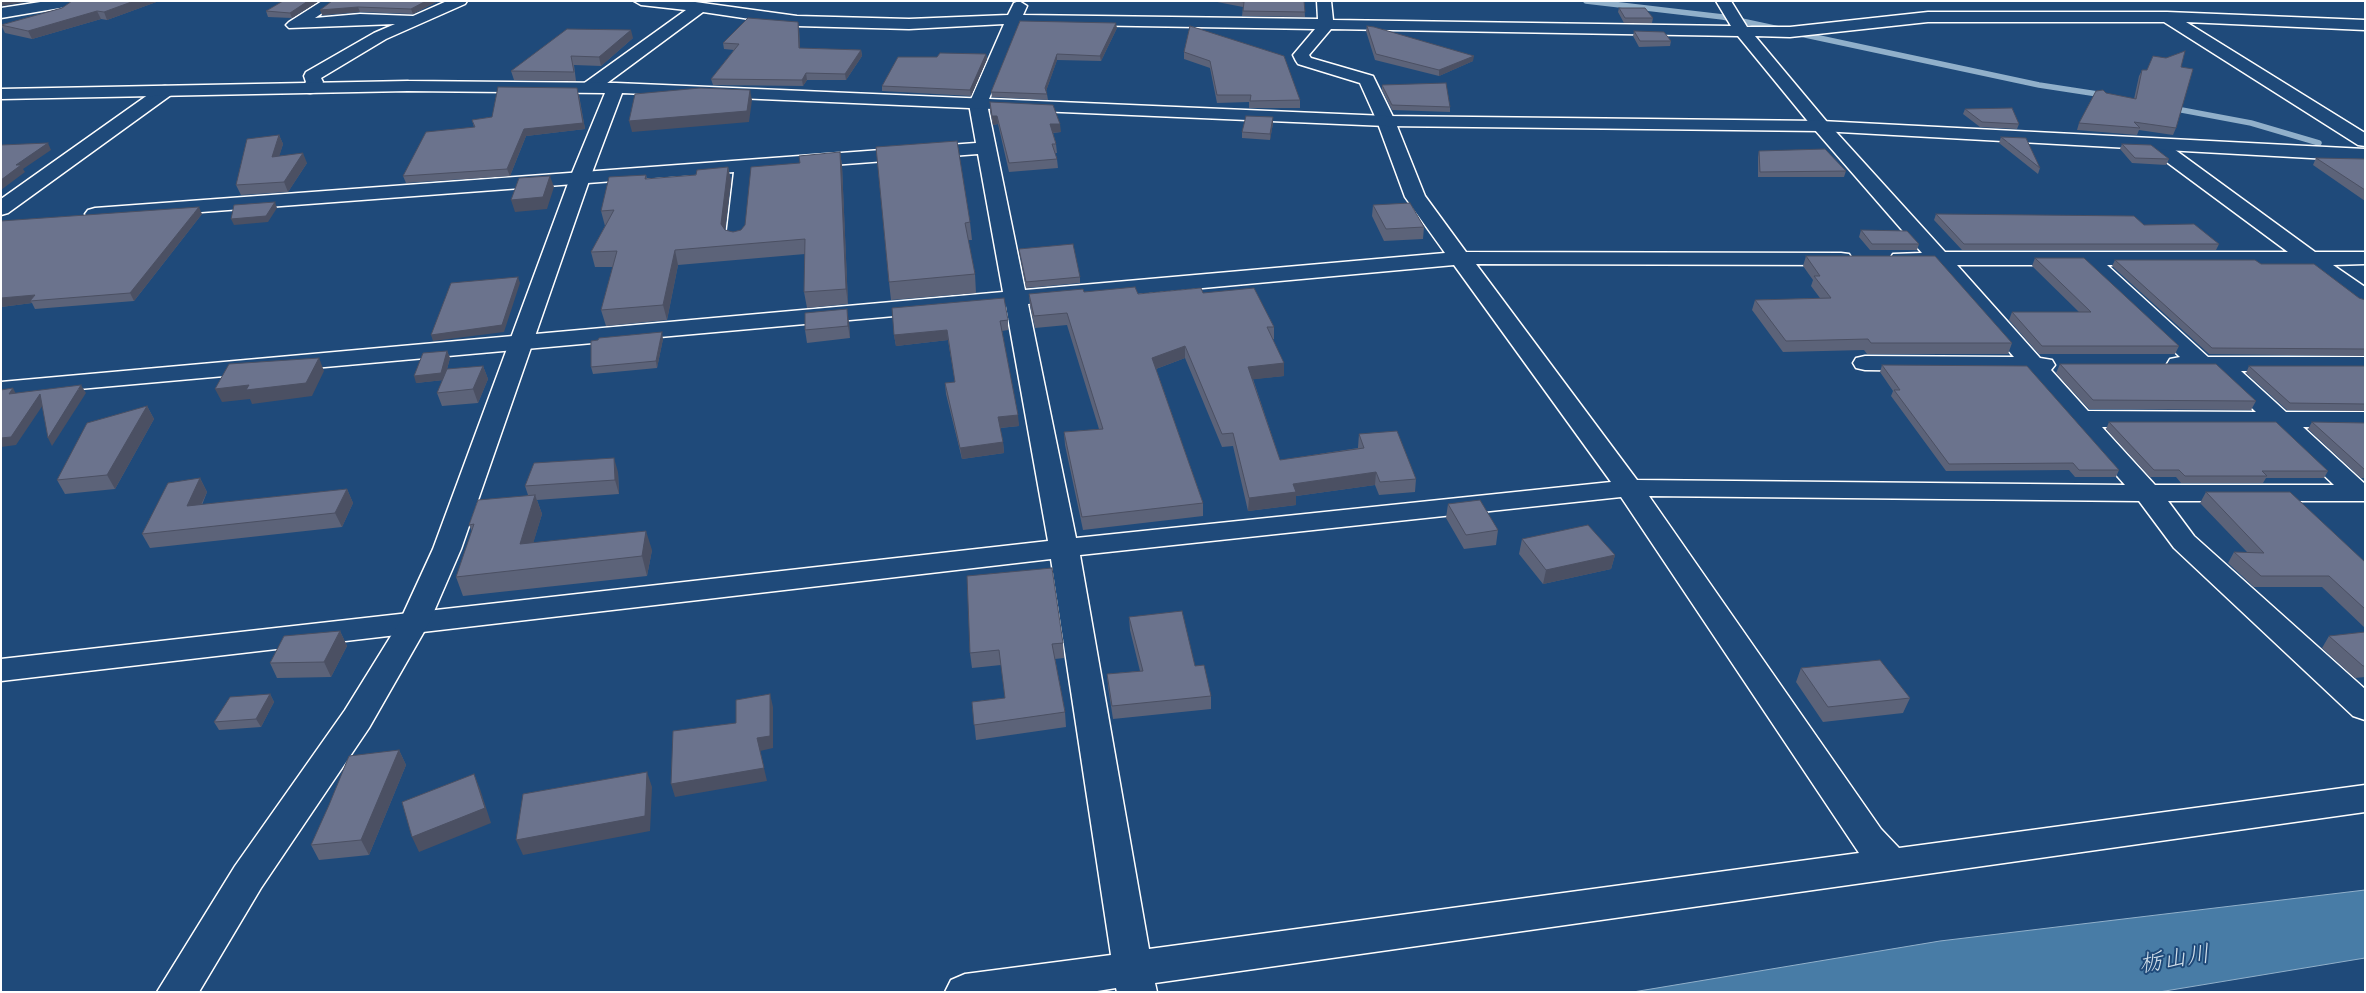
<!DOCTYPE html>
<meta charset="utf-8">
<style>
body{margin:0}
#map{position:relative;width:2366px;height:993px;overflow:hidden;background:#1f4a7a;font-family:Dekko,sans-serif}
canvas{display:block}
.frame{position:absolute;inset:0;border:2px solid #fff;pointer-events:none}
</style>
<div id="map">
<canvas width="2366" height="993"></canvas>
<div class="frame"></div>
</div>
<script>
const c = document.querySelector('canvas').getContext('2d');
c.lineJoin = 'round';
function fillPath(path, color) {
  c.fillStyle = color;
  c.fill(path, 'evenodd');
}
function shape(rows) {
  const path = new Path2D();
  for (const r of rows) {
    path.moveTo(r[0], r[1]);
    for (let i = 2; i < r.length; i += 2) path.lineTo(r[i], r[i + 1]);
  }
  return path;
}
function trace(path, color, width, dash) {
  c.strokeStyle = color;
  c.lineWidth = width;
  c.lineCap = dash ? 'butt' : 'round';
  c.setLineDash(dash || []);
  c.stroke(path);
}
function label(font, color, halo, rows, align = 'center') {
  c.font = font + ' Dekko,"Klee One",sans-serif';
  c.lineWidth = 4;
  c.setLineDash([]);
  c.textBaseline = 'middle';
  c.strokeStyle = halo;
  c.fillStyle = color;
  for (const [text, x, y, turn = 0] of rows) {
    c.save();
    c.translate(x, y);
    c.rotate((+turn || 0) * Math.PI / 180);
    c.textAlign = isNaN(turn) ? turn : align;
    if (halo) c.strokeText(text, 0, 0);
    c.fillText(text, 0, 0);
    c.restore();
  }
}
const water = shape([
 [2365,890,2365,958,2159,992,1633,992,1940,941,2365,890]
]);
fillPath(water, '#487ca6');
trace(water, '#91b0ca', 1);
trace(shape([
 [1586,1,1723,17,1779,29],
 [1796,33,2039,85,2104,95],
 [2171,108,2251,123,2319,143]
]), '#91b0ca', 5.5);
const minor = shape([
 [322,1,340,1,315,18,360,14,413,16,447,1,467,1,465,4,386,39,321,78,323,82,321,86,316,92,310,93,304,92,301,88,306,82,304,76,306,72,374,33,395,24,289,28,286,25,289,22,322,1],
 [634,1,688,1,797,16,909,19,1008,15,1014,3,1019,1,1027,6,1023,15,1318,19,1317,1,1331,1,1333,20,1731,26,1716,1,1731,1,1747,27,1790,27,1928,12,2167,12,2365,20,2365,30,2186,22,2365,133,2365,146,2358,145,2164,22,1928,22,1790,37,1755,36,1827,122,1945,252,2288,252,2149,149,2147,145,2149,141,2156,139,2163,141,2315,252,2365,252,2365,264,2333,265,2365,287,2365,305,2357,303,2305,265,2107,265,2208,357,2365,357,2365,371,2241,371,2286,412,2365,412,2365,428,2303,427,2365,484,2365,501,2168,501,2194,536,2365,689,2365,720,2353,716,2174,548,2139,501,1649,496,1881,829,1899,848,2365,785,2365,812,1155,983,1157,992,1117,992,1116,988,1091,992,945,992,951,980,965,974,1111,955,1051,559,1,681,1,659,1048,541,1006,306,1,396,1,382,1003,292,978,154,753,171,746,239,743,243,736,245,729,243,726,239,734,172,95,220,88,218,85,214,88,210,95,208,976,143,969,104,1004,24,909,29,797,26,703,12,595,92,583,92,580,88,583,84,686,10,641,5,634,1],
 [1019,24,1315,29,1293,55,1296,61,1298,64,1360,83,1377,121,1405,197,1445,253,1025,290,987,104,1019,24],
 [1331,29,1738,36,1815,130,1922,253,1893,254,1890,259,1893,264,1933,265,2014,357,1865,356,1856,358,1853,363,1856,368,1865,370,2026,372,2125,485,1637,480,1476,264,1841,265,1849,264,1852,259,1849,254,1841,253,1466,252,1425,196,1395,121,1373,76,1311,58,1309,55,1331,29],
 [1454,265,1611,482,1076,538,1028,304,1454,265],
 [1957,265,2082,265,2180,357,2170,359,2167,364,2170,369,2213,371,2256,412,2088,411,2051,370,2055,365,2052,360,2040,358,1957,265],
 [2102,427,2273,427,2334,485,2155,485,2102,427],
 [1621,497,1859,853,1149,949,1080,555,1621,497],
 [165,86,171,87,174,91,171,95,8,213,1,215,1,199,159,87,165,86]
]);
const tertiary = shape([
 [408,81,616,83,1386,116,1821,121,2365,149,2365,161,1821,131,1386,126,622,93,590,178,461,549,429,623,369,728,261,888,199,992,157,992,235,866,345,710,399,623,433,549,570,178,605,93,408,91,1,99,1,89,408,81]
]);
const trunk = shape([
 [47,1,84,1,77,5,1,18,1,8,47,1]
]);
trace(minor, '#fff', 3);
trace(tertiary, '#fff', 3);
trace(trunk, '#fff', 3);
fillPath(minor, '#1f4a7a');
fillPath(tertiary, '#1f4a7a');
fillPath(trunk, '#1f4a7a');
fillPath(shape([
 [72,1,159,1,107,20,101,19,32,39,5,33,1,25,62,8],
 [283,1,319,1,292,18,268,17,266,11],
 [332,1,438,1,413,14,360,12,322,15],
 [1212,1,1304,1,1305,17,1242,16,1243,7],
 [1619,8,1653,18,1652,23,1624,23,1618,12],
 [1020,21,1117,28,1101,61,1057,60,1046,91,1047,94,1048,100,992,97,991,92],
 [1190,26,1300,100,1300,108,1249,108,1249,102,1217,103,1210,68,1184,59,1184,52],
 [1367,26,1473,61,1439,76,1375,60,1366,31],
 [799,28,800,48,861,50,862,56,846,80,807,80,803,86,713,85,711,79,734,50,724,49,723,43],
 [1634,31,1671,41,1670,46,1639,47,1633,36],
 [633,38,601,66,574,65,576,81,514,80,511,71],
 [986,54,987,59,971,96,882,91,882,86,937,57],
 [2181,67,2176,128,2173,135,2139,130,2137,135,2077,130,2079,123,2106,93,2134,99,2139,76,2142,70,2147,70],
 [1382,85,1450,107,1450,112,1392,110,1382,90],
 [579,95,585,129,526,136,510,176,406,183,403,176,474,127,472,120,492,117],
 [990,102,1061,132,1053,133,1056,144,1057,153,1055,153,1057,159,1058,168,1009,172,998,124,993,125,990,111],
 [1965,109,2019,124,2017,129,1980,127,1963,114],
 [1273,117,1273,123,1270,140,1242,138,1242,132],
 [279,135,283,144,279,156,307,163,288,192,241,195,236,185],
 [2001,137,2040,168,2038,174,1999,143],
 [2122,144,2169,159,2166,165,2132,163,2120,149],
 [876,147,970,222,972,240,968,240,975,274,976,293,891,300,889,282],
 [1759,151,1846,171,1844,177,1758,177,1758,157],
 [840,152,842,166,848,304,807,308,804,292,805,254,678,265,667,320,606,326,601,310,613,267,595,267,591,252,605,226,601,211,646,175,647,179,696,175,728,167,731,181,725,230,733,232,741,230,800,163],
 [2316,158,2365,159,2365,201,2313,165],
 [1373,205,1424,227,1423,239,1384,241,1372,216],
 [202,214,134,301,35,309,32,303,1,307,1,221],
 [1936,214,2219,244,2216,250,1962,250,1934,220],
 [1861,230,1919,244,1917,250,1870,250,1859,237],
 [1019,249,1080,277,1080,283,1026,288,1020,255],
 [1806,256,2012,343,2008,354,1867,354,1864,350,1783,352,1752,310,1755,300,1820,298,1811,286,1813,280,1803,266],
 [2035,258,2179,346,2175,354,2039,354,2009,320,2012,312,2079,312,2032,266],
 [2115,260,2261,264,2365,300,2365,356,2209,354,2112,266],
 [1084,292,1138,294,1203,293,1274,327,1274,339,1273,339,1284,376,1253,379,1280,460,1358,448,1358,447,1359,434,1416,479,1415,492,1379,495,1375,485,1296,496,1296,505,1248,511,1233,446,1222,447,1185,358,1156,369,1203,503,1203,516,1083,530,1065,445,1064,432,1099,429,1067,325,1035,328,1030,306,1029,294],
 [1008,320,1008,330,1002,331,1019,426,1000,428,1003,442,1004,453,962,459,946,394,945,383,955,382,948,340,896,346,894,335],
 [849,322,850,338,807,343,805,330],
 [663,339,657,368,593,374,591,367],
 [447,351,450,358,446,373,483,366,488,379,478,403,442,406,437,393,443,380,416,383],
 [2060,364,2256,401,2251,410,2089,409,2056,373],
 [1882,365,2119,470,2116,477,2075,477,2069,470,1946,471,1891,396,1893,391,1880,372],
 [2249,366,2365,366,2365,411,2287,410,2246,373],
 [147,406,154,419,115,489,65,494,57,480],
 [2109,422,2328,471,2324,478,2266,478,2263,483,2181,483,2176,477,2150,477,2106,429],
 [2312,422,2365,423,2365,478,2361,478,2308,429],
 [618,472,619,494,537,500,542,514,533,543,652,550,647,576,463,596,456,577,472,531,469,525,528,495,525,486],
 [200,478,207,492,202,505,347,489,353,503,342,527,150,548,142,534],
 [2206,492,2365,562,2365,628,2322,587,2254,587,2228,563,2234,552,2247,552,2200,503],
 [1448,504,1498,530,1496,545,1464,549,1446,518],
 [1522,539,1615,555,1611,569,1543,584,1519,554],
 [1129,617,1195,666,1211,696,1211,709,1113,719,1108,687,1107,674,1140,671,1130,630],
 [340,631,347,646,331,677,277,678,270,663],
 [2365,632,2365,677,2355,678,2322,648,2329,636],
 [1063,643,1064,658,1055,659,1065,712,1066,727,976,740,972,702,1005,698,1001,665,972,668,970,653],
 [1801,668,1910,698,1903,713,1823,722,1796,682],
 [270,694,274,702,261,727,219,730,214,722],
 [399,750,406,765,369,855,319,860,311,845]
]), '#5c6379');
fillPath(shape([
 [1,1,33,1,1,6],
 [134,1,159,1,107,20,104,12],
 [308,1,319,1,292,18,290,13],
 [426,1,438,1,413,14,411,9],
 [358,7,360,12,322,15,320,10],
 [97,11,101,19,32,39,28,31],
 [798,22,799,28,800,55,799,48],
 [1116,23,1117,28,1101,61,1100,56],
 [631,30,633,38,601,66,599,57],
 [861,50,862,56,846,80,845,74],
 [986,54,987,59,971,96,970,90],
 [1057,54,1057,60,1045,94,1045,88],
 [1474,56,1473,61,1439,76,1439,70],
 [806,73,807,80,803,86,802,80],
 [577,88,585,129,526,136,510,176,507,169,524,129],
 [750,90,752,100,749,122,632,132,629,121],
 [992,116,997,116,998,124,993,125],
 [1273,117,1273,123,1270,140,1270,134],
 [1050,124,1060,124,1061,132,1050,133],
 [279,135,283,144,276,167,272,157],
 [48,143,51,150,23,169,25,172,1,190,1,180,16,165],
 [840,152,842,166,848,304,846,289],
 [303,153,307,163,288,192,284,182],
 [728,167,731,181,724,239,721,224],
 [550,176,554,187,547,209,515,212,511,200],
 [275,202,277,208,268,222,234,225,231,219],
 [199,207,202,214,134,301,130,293],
 [675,250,678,265,667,320,663,305],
 [518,277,520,283,504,332,433,341,431,335],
 [35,295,30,301,32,303,1,307,1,298],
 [847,309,849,322,850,338,848,326],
 [947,330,948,340,896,346,894,335],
 [662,332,663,339,657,368,656,361],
 [1185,346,1185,358,1153,370,1152,358],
 [447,351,450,358,444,380,416,383,414,376],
 [319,358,324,371,312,396,252,404,250,399,222,402,215,389],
 [1284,363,1284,376,1248,380,1248,367],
 [483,366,488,379,478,403,473,389],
 [81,385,86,393,52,446,48,438],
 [13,388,17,396,9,394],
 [40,394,45,402,16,445,1,447,1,438],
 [147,406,154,419,115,489,107,475],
 [1018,415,1019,426,999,428,998,417],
 [1003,442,1004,453,962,459,960,448],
 [614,458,618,472,619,494,615,480],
 [1376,472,1375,485,1296,496,1296,505,1248,511,1249,498,1293,484],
 [200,478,207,492,194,520,187,506],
 [347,489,353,503,342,527,335,513],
 [535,495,542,514,527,564,520,544],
 [646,531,652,550,647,576,642,556],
 [1615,555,1611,569,1543,584,1546,570],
 [340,631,347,646,331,677,324,662],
 [270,694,274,702,261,727,256,719],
 [770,694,773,707,773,748,760,751,767,781,675,797,671,784,757,738],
 [399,750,406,765,369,855,361,840],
 [647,772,652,787,650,831,523,855,516,840],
 [474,774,480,789,491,823,419,852,412,837]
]), '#4b5063');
const building = shape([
 [72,1,134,1,104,12,97,11,28,31,1,25,62,8,72,1],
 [283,1,308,1,290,13,266,11,283,1],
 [332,1,426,1,411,9,358,7,320,10,332,1],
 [1238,1,1304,1,1305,12,1243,11,1244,2,1238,1],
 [1619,8,1645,8,1653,18,1625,18,1619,8],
 [748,18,798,22,799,48,861,50,845,74,806,73,802,80,711,79,739,44,723,43,748,18],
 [1020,21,1116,23,1100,56,1057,54,1045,88,1047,94,991,92,1020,21],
 [1190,26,1284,56,1300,100,1250,101,1251,95,1217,95,1210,61,1184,52,1190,26],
 [1367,26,1374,27,1474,56,1439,70,1376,54,1367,26],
 [567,29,631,30,599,57,571,56,574,72,511,71,567,29],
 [1634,31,1664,32,1671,41,1640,41,1634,31],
 [2185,51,2181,67,2193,69,2176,128,2134,122,2140,128,2079,123,2096,91,2103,90,2106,93,2136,99,2142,70,2147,70,2153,56,2166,58,2185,51],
 [940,53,986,54,970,90,882,86,898,57,937,57,940,53],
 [1446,83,1450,107,1392,105,1382,85,1446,83],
 [498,87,577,88,583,123,524,129,507,169,403,176,426,132,475,127,472,120,492,117,498,87],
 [700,88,750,90,747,111,629,121,635,94,700,88],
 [990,102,1053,105,1060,124,1050,124,1056,144,1052,144,1057,159,1009,163,997,116,992,116,990,102],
 [2012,108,2019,124,1982,122,1965,109,2012,108],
 [1246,116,1273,117,1270,134,1242,132,1246,116],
 [279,135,272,157,303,153,284,182,236,185,247,139,279,135],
 [2001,137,2026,138,2040,168,2001,137],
 [957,141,970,222,965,223,975,274,889,282,876,147,957,141],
 [48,143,16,165,21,165,1,180,1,145,48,143],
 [2122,144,2151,145,2169,159,2135,158,2122,144],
 [1825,149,1846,171,1760,172,1759,151,1825,149],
 [840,152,846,289,804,292,805,239,675,250,663,305,601,310,617,251,591,252,614,210,601,211,609,177,646,175,645,179,696,175,697,170,728,167,721,224,725,230,733,232,741,230,745,225,751,167,800,163,799,156,840,152],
 [2316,158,2365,159,2365,190,2316,158],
 [550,176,543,197,511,200,519,178,550,176],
 [275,202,266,216,231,219,234,205,275,202],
 [1410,203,1424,227,1386,229,1373,205,1410,203],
 [199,207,130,293,30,301,35,295,1,298,1,221,199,207],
 [1936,214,2134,216,2144,225,2194,224,2219,244,1964,244,1936,214],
 [1861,230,1907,231,1919,244,1872,244,1861,230],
 [1073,244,1080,277,1026,282,1019,249,1073,244],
 [1806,256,1935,256,2012,343,1871,343,1868,339,1786,341,1755,300,1831,298,1814,276,1820,276,1806,256],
 [2035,258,2084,258,2179,346,2042,346,2012,312,2091,312,2035,258],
 [2115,260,2255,260,2261,264,2314,264,2359,298,2365,300,2365,349,2212,348,2115,260],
 [518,277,502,325,431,335,451,283,518,277],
 [1135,287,1138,294,1201,288,1203,293,1254,288,1274,327,1267,327,1284,363,1248,367,1280,460,1364,448,1359,434,1397,431,1416,479,1380,482,1376,472,1293,484,1296,492,1249,498,1233,433,1222,434,1185,346,1152,358,1203,503,1082,517,1064,432,1103,429,1067,313,1034,316,1029,294,1083,289,1084,292,1135,287],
 [1004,298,1008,320,1000,321,1018,415,998,417,1003,442,960,448,945,383,955,382,947,330,894,335,892,308,1004,298],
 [847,309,848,326,805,330,805,313,847,309],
 [662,332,656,361,591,367,591,341,598,340,599,338,662,332],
 [447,351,441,373,414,376,423,353,447,351],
 [319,358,306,383,246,390,249,385,215,389,229,364,319,358],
 [2060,364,2216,364,2256,401,2093,400,2060,364],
 [1882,365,2027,366,2119,470,2079,470,2073,463,1949,464,1894,390,1900,390,1882,365],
 [483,366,473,389,437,393,447,369,483,366],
 [2249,366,2365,366,2365,404,2290,403,2249,366],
 [81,385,48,438,40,394,11,437,1,438,1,390,13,388,9,394,81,385],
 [147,406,107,475,57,480,87,423,147,406],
 [2109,422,2276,422,2328,471,2262,471,2267,476,2185,476,2179,470,2154,470,2109,422],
 [2312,422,2365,423,2365,470,2312,422],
 [614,458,615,480,525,486,534,463,614,458],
 [200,478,187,506,347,489,335,513,142,534,168,483,200,478],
 [2206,492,2290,492,2365,562,2365,609,2329,576,2261,576,2234,552,2264,553,2206,492],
 [535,495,520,544,646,531,642,556,456,577,474,524,469,525,478,500,535,495],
 [1480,500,1498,530,1466,535,1448,504,1480,500],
 [1588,525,1615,555,1546,570,1522,539,1588,525],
 [1052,568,1063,643,1052,644,1065,712,974,725,972,702,1005,698,999,650,970,653,967,576,1052,568],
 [1182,611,1195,666,1204,665,1211,696,1112,706,1107,674,1143,671,1129,617,1182,611],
 [340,631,324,662,270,663,284,636,340,631],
 [2365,632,2365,666,2363,666,2329,636,2365,632],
 [1880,660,1910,698,1828,707,1801,668,1880,660],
 [270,694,256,719,214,722,230,697,270,694],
 [770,694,770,736,757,738,764,768,671,784,673,731,736,723,736,700,770,694],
 [399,750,361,840,311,845,329,805,349,756,399,750],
 [647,772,645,816,516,840,523,794,647,772],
 [474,774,485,808,412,837,402,802,474,774]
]);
fillPath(building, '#6b738d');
trace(building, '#4b5063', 1);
label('italic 24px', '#d1dee9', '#1f4a7a', [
 ["栃山川",2175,963,-9]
]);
</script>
